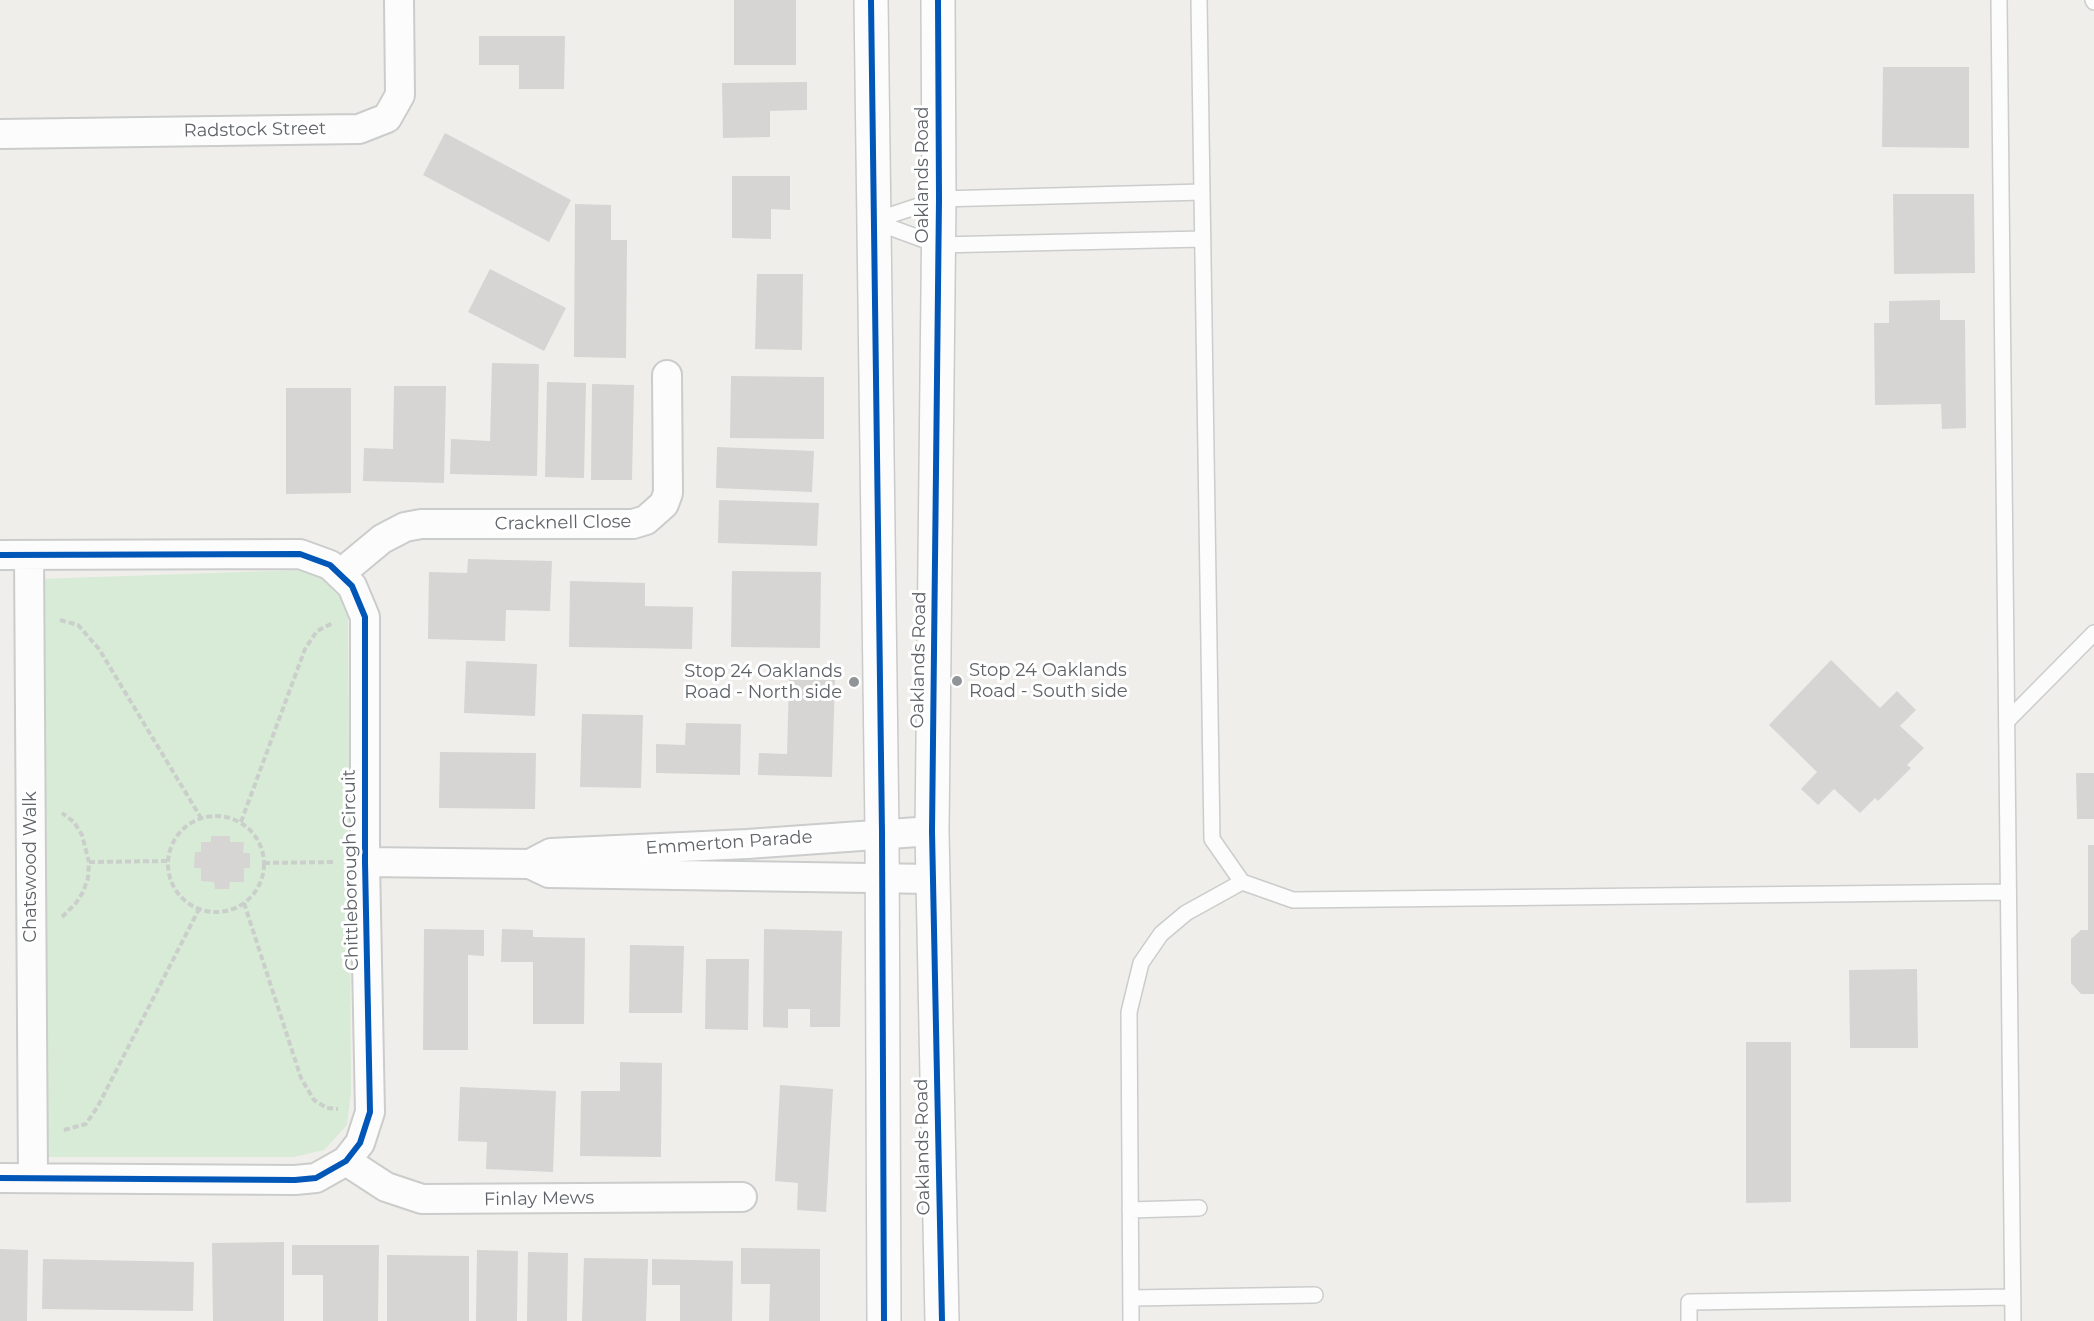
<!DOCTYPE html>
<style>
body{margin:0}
canvas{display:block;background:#efeeea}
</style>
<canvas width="2094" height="1321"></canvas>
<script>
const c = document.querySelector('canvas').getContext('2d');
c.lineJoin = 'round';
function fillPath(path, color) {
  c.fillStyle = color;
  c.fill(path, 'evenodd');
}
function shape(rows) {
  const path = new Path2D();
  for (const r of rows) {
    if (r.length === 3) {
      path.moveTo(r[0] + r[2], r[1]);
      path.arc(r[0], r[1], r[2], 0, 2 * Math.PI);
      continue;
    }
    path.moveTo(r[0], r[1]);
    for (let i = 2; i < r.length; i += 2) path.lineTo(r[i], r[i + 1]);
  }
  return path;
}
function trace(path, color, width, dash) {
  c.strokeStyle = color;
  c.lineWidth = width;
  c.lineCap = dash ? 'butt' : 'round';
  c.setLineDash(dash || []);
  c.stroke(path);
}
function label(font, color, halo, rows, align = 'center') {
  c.font = font + ' Montserrat,sans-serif';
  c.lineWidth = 6;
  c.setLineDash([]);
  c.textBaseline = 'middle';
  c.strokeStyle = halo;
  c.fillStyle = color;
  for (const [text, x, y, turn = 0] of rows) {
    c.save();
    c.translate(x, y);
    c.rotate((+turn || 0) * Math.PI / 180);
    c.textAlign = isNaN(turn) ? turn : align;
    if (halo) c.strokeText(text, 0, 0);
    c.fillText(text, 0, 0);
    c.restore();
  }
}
fillPath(shape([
 [300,570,323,578,338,593,348,613,351,1092,347,1125,324,1150,294,1157,43,1157,38,579]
]), '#d8ebd6');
fillPath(shape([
 [734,0,796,0,796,65,734,65],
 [479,36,565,36,564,89,519,89,519,65,479,65],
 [1883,67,1969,67,1969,148,1882,147],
 [807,82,807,110,770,111,770,137,723,138,722,83],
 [445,133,571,200,549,242,423,175],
 [732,176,790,176,790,210,771,209,771,239,732,238],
 [1893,194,1974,194,1975,273,1894,274],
 [575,204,611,205,611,240,627,240,626,358,574,357],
 [490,269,566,308,544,351,468,312],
 [757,274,803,274,802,350,755,349],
 [1940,300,1940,320,1965,320,1966,428,1942,429,1941,404,1875,405,1874,323,1889,323,1889,301],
 [492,363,539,364,537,476,450,474,451,439,490,441],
 [731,376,824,377,824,439,730,438],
 [547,382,586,383,584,478,545,477],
 [592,384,634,385,632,480,591,480],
 [394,386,446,386,444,483,363,481,364,448,393,449],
 [286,388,351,388,351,493,286,494],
 [717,447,814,451,812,492,716,488],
 [719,500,819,503,817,546,718,543],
 [468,559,552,561,550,611,506,610,505,641,428,639,429,572,467,573],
 [732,571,821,572,820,648,731,647],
 [570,581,645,583,645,606,693,607,692,649,569,647],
 [1831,660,1880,708,1897,691,1916,710,1900,726,1924,748,1907,765,1911,768,1878,801,1875,798,1860,813,1834,789,1818,805,1801,789,1817,772,1769,725],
 [466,661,537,664,535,716,464,713],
 [789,679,835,680,832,777,758,775,759,753,787,754],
 [582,714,643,715,641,788,580,787],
 [686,723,741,724,740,775,656,773,656,744,685,745],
 [440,752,536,753,535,809,439,808],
 [2076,773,2094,773,2094,819,2077,819],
 [211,836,230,836,230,842,244,842,243,853,250,853,250,868,244,868,244,882,230,882,229,889,215,889,214,882,201,881,201,868,194,868,195,852,201,852,201,842,211,842],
 [2088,845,2094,845,2094,994,2081,994,2071,983,2071,939,2081,930,2088,930],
 [424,929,484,930,484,956,468,955,468,1050,423,1050],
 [502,929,533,930,533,937,585,938,584,1024,533,1024,533,962,501,962],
 [764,929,842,931,840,1027,810,1027,810,1009,788,1009,788,1028,763,1027],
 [630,945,684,946,682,1013,629,1013],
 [706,959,749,959,748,1030,705,1029],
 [1917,969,1918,1048,1850,1048,1849,970],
 [1746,1042,1791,1042,1791,1202,1746,1203],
 [620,1062,662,1063,661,1157,580,1156,581,1091,620,1091],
 [780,1085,833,1089,826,1212,797,1210,798,1183,775,1181],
 [460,1087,556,1091,553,1172,486,1169,487,1142,458,1141],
 [284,1242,284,1321,213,1321,212,1243],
 [292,1245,379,1245,378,1321,323,1321,323,1275,292,1275],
 [741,1248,820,1249,820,1321,769,1321,770,1284,741,1284],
 [0,1249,28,1250,27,1321,0,1321],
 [477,1250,518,1251,517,1321,476,1321],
 [528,1252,568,1253,567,1321,527,1321],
 [387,1255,469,1256,469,1321,387,1321],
 [584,1258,648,1259,646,1321,582,1321],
 [43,1259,194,1262,193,1311,42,1309],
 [652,1259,733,1261,732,1321,680,1321,680,1285,652,1285]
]), '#d6d5d3');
const lane = shape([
 [1199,0,1212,839,1242,882,1293,900,2008,892],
 [1999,0,2013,1321],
 [2093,0,2094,2],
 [873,221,938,245,1202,239],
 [873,221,939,199,1202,192],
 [2007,721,2094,633],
 [1130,1210,1199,1208],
 [1131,1298,1315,1295],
 [1131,1321,1129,1012,1141,963,1161,934,1186,913,1242,882],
 [1689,1321,1689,1302,2013,1297]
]);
const street = shape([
 [0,134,359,129,387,118,400,95,399,0],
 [0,555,300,554,330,565,352,586,365,617,365,862,370,1112,360,1143,346,1161,316,1178,295,1180,0,1178],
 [29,555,33,1178],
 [341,573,382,539,405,527,421,524,633,524,646,520,664,504,668,493,667,375],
 [365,862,530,864,549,873,932,879],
 [530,864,551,853,747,844,932,831],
 [346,1161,386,1187,422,1199,742,1197]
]);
const secondary = shape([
 [871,0,882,832,884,1321],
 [938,0,939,199,932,831,942,1321]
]);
trace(lane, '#cbcccc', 18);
trace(street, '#cbcccc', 32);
trace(secondary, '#cacacb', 36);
trace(shape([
 [60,620,78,625,99,649,201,818],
 [216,864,48],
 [241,822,305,649,317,631,333,623],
 [89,862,168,861],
 [264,863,335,862],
 [244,903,301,1078,314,1100,327,1108,338,1109],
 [62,917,76,903,83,892,88,878,89,862,82,835,74,822,62,813],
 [64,1130,86,1124,98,1106,199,909]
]), '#cacfcc', 4, [6, 3]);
trace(lane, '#fdfcfc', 15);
trace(street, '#fdfcfc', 28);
trace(secondary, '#fdfcfc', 33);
trace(shape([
 [871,0,882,832,884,1321],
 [938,0,939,199,932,831,942,1321],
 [0,555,300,554,330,565,352,586,365,617,365,862,370,1112,360,1143,346,1161,316,1178,295,1180,0,1178]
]), '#0057b8', 6);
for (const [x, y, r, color] of [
 [957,681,6,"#919496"],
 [854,682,6,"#919496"]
]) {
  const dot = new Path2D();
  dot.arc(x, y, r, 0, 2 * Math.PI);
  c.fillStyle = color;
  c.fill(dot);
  trace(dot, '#fff', 2);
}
label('18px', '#5f6368', '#fff', [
 ["Radstock Street",255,130,-1],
 ["Oaklands Road",923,175,-90],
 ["Cracknell Close",563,523,-1],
 ["Oaklands Road",919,660,-89],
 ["Emmerton Parade",729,843,-4],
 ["Chatswood Walk",31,867,-90],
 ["Chittleborough Circuit",351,870,-91],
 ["Oaklands Road",923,1147,-91],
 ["Finlay Mews",539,1199,-1]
]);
label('18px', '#5f6368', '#fff', [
 ["Stop 24 Oaklands",969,671],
 ["Road - South side",969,692],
 ["Stop 24 Oaklands",842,672,"right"],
 ["Road - North side",842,693,"right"]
], 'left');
</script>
